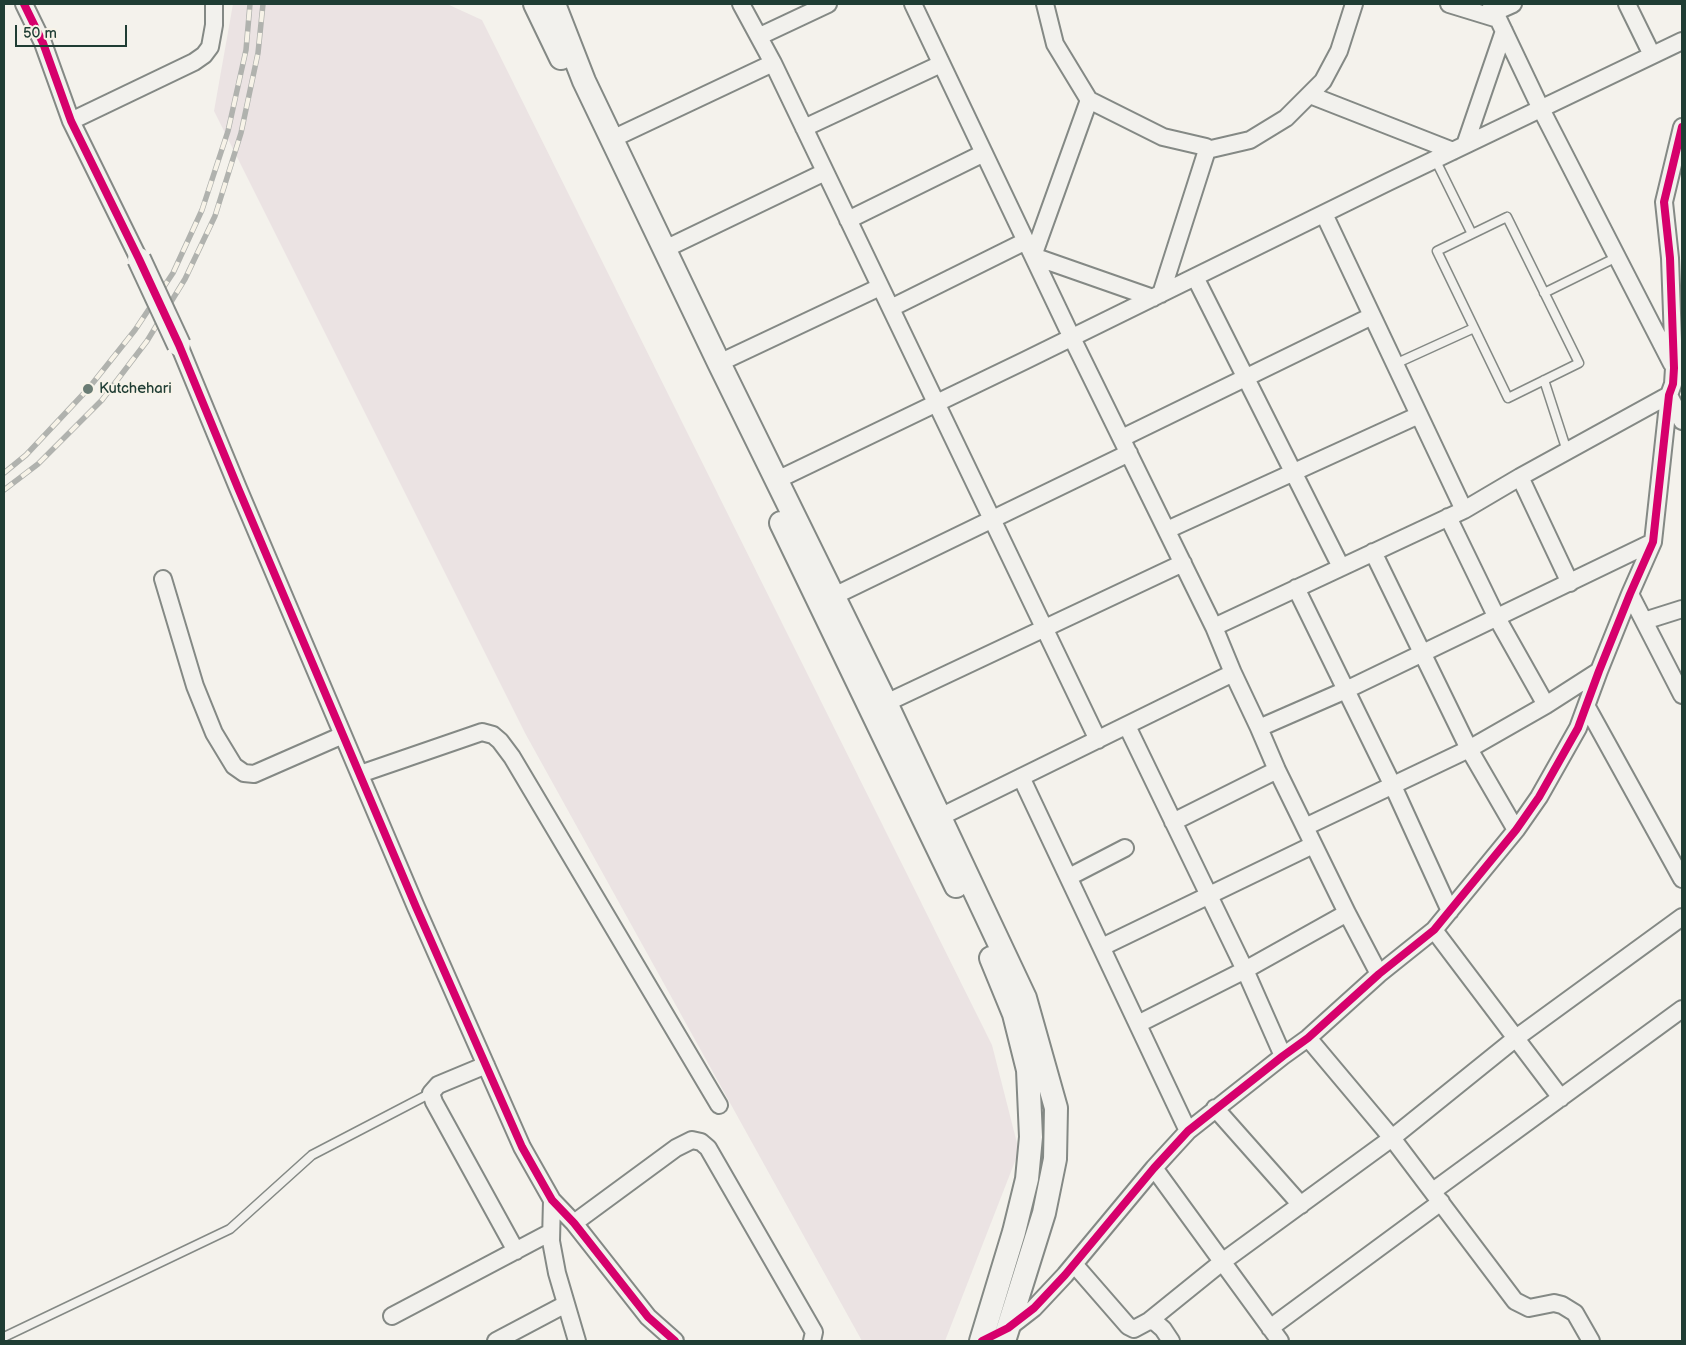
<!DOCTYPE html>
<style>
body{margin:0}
#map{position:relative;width:1686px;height:1345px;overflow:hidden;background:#f4f2ec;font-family:"Balsamiq Sans",sans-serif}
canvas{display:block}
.frame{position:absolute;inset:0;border:5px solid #1f3d34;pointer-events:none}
.scale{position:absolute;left:15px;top:25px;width:112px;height:22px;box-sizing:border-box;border:2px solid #1f3d34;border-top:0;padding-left:6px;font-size:15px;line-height:18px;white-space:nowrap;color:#1f3d34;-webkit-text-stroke:4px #f7f3e8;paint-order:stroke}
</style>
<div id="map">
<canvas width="1686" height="1345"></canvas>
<div class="frame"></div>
<div class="scale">50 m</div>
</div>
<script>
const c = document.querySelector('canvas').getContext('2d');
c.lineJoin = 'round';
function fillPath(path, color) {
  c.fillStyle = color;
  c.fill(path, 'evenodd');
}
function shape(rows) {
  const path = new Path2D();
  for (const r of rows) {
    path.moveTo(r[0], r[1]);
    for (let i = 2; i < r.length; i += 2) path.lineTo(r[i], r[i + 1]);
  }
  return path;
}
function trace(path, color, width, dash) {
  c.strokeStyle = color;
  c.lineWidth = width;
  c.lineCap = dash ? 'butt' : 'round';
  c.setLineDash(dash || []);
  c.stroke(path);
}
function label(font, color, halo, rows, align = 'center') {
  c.font = font + ' "Balsamiq Sans",sans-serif';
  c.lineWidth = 4;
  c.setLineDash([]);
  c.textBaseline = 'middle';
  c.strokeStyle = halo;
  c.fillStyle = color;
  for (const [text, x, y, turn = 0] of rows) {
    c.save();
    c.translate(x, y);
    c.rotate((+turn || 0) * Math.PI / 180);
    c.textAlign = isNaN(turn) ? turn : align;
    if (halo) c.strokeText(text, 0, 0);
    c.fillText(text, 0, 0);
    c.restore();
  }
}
fillPath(shape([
 [233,4,447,4,482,20,992,1045,1019,1151,945,1341,862,1341,525,733,214,111]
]), '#ebe3e3');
const lane = shape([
 [1435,159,1472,234],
 [1507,217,1579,363,1508,398,1437,251,1507,217],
 [1544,293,1617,257],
 [1395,364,1474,328],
 [1544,380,1567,451],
 [4,1337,230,1229,312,1155,431,1093]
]);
const street = shape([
 [24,4,43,43,71,121,139,259],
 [741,4,773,63,1098,740],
 [913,4,1072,338,1214,627,1233,673,1259,728,1277,770,1347,913,1379,974],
 [1045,4,1055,44,1089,100,1163,137,1206,147,1207,150,1250,140,1286,118,1323,81,1339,51,1354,4],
 [1449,4,1498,19],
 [1491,4,1541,109,1672,364],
 [1627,4,1652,55],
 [1495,12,1513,4],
 [760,36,828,4],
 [1310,95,1453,151],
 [1089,100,1033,256,1153,298],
 [71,121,194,62,204,55,210,47,214,25,214,4],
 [804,128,941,64],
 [612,139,773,63],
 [1465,145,1504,31],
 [1324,214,1464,510],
 [848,220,984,153],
 [665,249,825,172],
 [1195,277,1341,567],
 [1161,294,1207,150],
 [891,308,1026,241],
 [179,345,238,488,416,907,522,1147,552,1200,574,1223,648,1317,675,1341],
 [719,363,880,287],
 [1122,438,1372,316],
 [1520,477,1570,583],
 [777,480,1024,361,1388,182,1682,41],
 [1448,517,1497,618,1546,705],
 [1167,530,1419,415],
 [1373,552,1469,749,1516,830],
 [163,579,195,686,214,733,234,766,244,773,254,774,343,735],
 [1296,588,1393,786,1450,911],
 [1630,594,1682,695],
 [834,596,1129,453],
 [1644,621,1682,609],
 [1214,627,1464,510,1520,477,1669,395,1682,421],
 [886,703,1183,563],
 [1587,707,1682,879],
 [1127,726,1245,970,1283,1056],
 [1259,728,1346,690,1653,542],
 [360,774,482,732,493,735,500,741,512,757,719,1105],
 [1021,777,1188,1131],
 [940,817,1233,673],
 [1173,822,1277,770],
 [1305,827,1469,749,1546,705,1599,671],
 [1069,877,1125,848],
 [1434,930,1561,1098],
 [1102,947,1313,845],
 [1138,1024,1245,970,1347,913],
 [1308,1038,1392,1138,1515,1301,1529,1308,1554,1303,1562,1305,1575,1313,1591,1341],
 [486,1065,438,1085,431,1093,434,1102,516,1251],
 [1215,1108,1301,1205],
 [1154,1168,1280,1341],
 [1433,1191,1682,1009],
 [552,1200,551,1241,557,1273,577,1341],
 [574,1223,676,1148,692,1140,701,1142,708,1148,814,1332,812,1341],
 [1074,1264,1128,1326,1134,1329,1149,1321,1155,1322,1163,1329,1171,1341],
 [392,1316,551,1232],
 [1149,1321,1222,1262,1392,1138,1516,1038,1682,917],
 [1270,1328,1441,1202],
 [1007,1329,1034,1308,1065,1275,1154,1168,1188,1131,1283,1056,1308,1038,1379,974,1434,930,1516,830,1539,797,1578,728,1599,671,1630,594,1653,542,1669,395,1673,384,1674,368,1670,258,1664,202,1682,127],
 [496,1341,566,1304]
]);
const secondary = shape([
 [535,4,561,58],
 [554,4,584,81,719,363,886,703,1025,998,1056,1108,1055,1159,1044,1213,1004,1341],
 [781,523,956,886],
 [981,1341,1014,1232,1027,1179,1031,1137,1028,1070,1014,1014,991,958]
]);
trace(lane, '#848985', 11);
trace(street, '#848985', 20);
trace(secondary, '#848985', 26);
trace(lane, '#f2f1ed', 8);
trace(street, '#f2f1ed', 16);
trace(secondary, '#f2f1ed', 22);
const rail = shape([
 [4,473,26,455,88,389,135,330,173,273,202,210,228,131,246,50,250,4],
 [4,490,38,464,102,400,147,341,185,279,215,216,241,133,258,53,263,4]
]);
trace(rail, '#b0b2ae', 5.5);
trace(rail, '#f7f3e8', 4, [11]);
const secondaryBridge = shape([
 [139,259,179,345]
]);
trace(secondaryBridge, '#848985', 26, []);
trace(secondaryBridge, '#f2f1ed', 22);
trace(shape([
 [24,4,43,43,71,121,139,259,179,345,238,488,416,907,522,1147,552,1200,574,1223,648,1317,675,1341],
 [982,1341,1008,1328,1034,1308,1065,1275,1154,1168,1188,1131,1283,1056,1308,1038,1379,974,1434,930,1516,830,1539,797,1578,728,1599,671,1630,594,1653,542,1669,395,1673,384,1674,368,1670,258,1664,202,1682,127]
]), '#d6006c', 8);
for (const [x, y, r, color] of [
 [88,389,6,"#6a7c74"]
]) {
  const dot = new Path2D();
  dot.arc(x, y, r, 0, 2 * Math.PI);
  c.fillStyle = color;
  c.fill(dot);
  trace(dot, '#f7f3e8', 2);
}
label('15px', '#1f3d34', '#f7f3e8', [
 ["Kutchehari",99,389]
], 'left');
</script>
